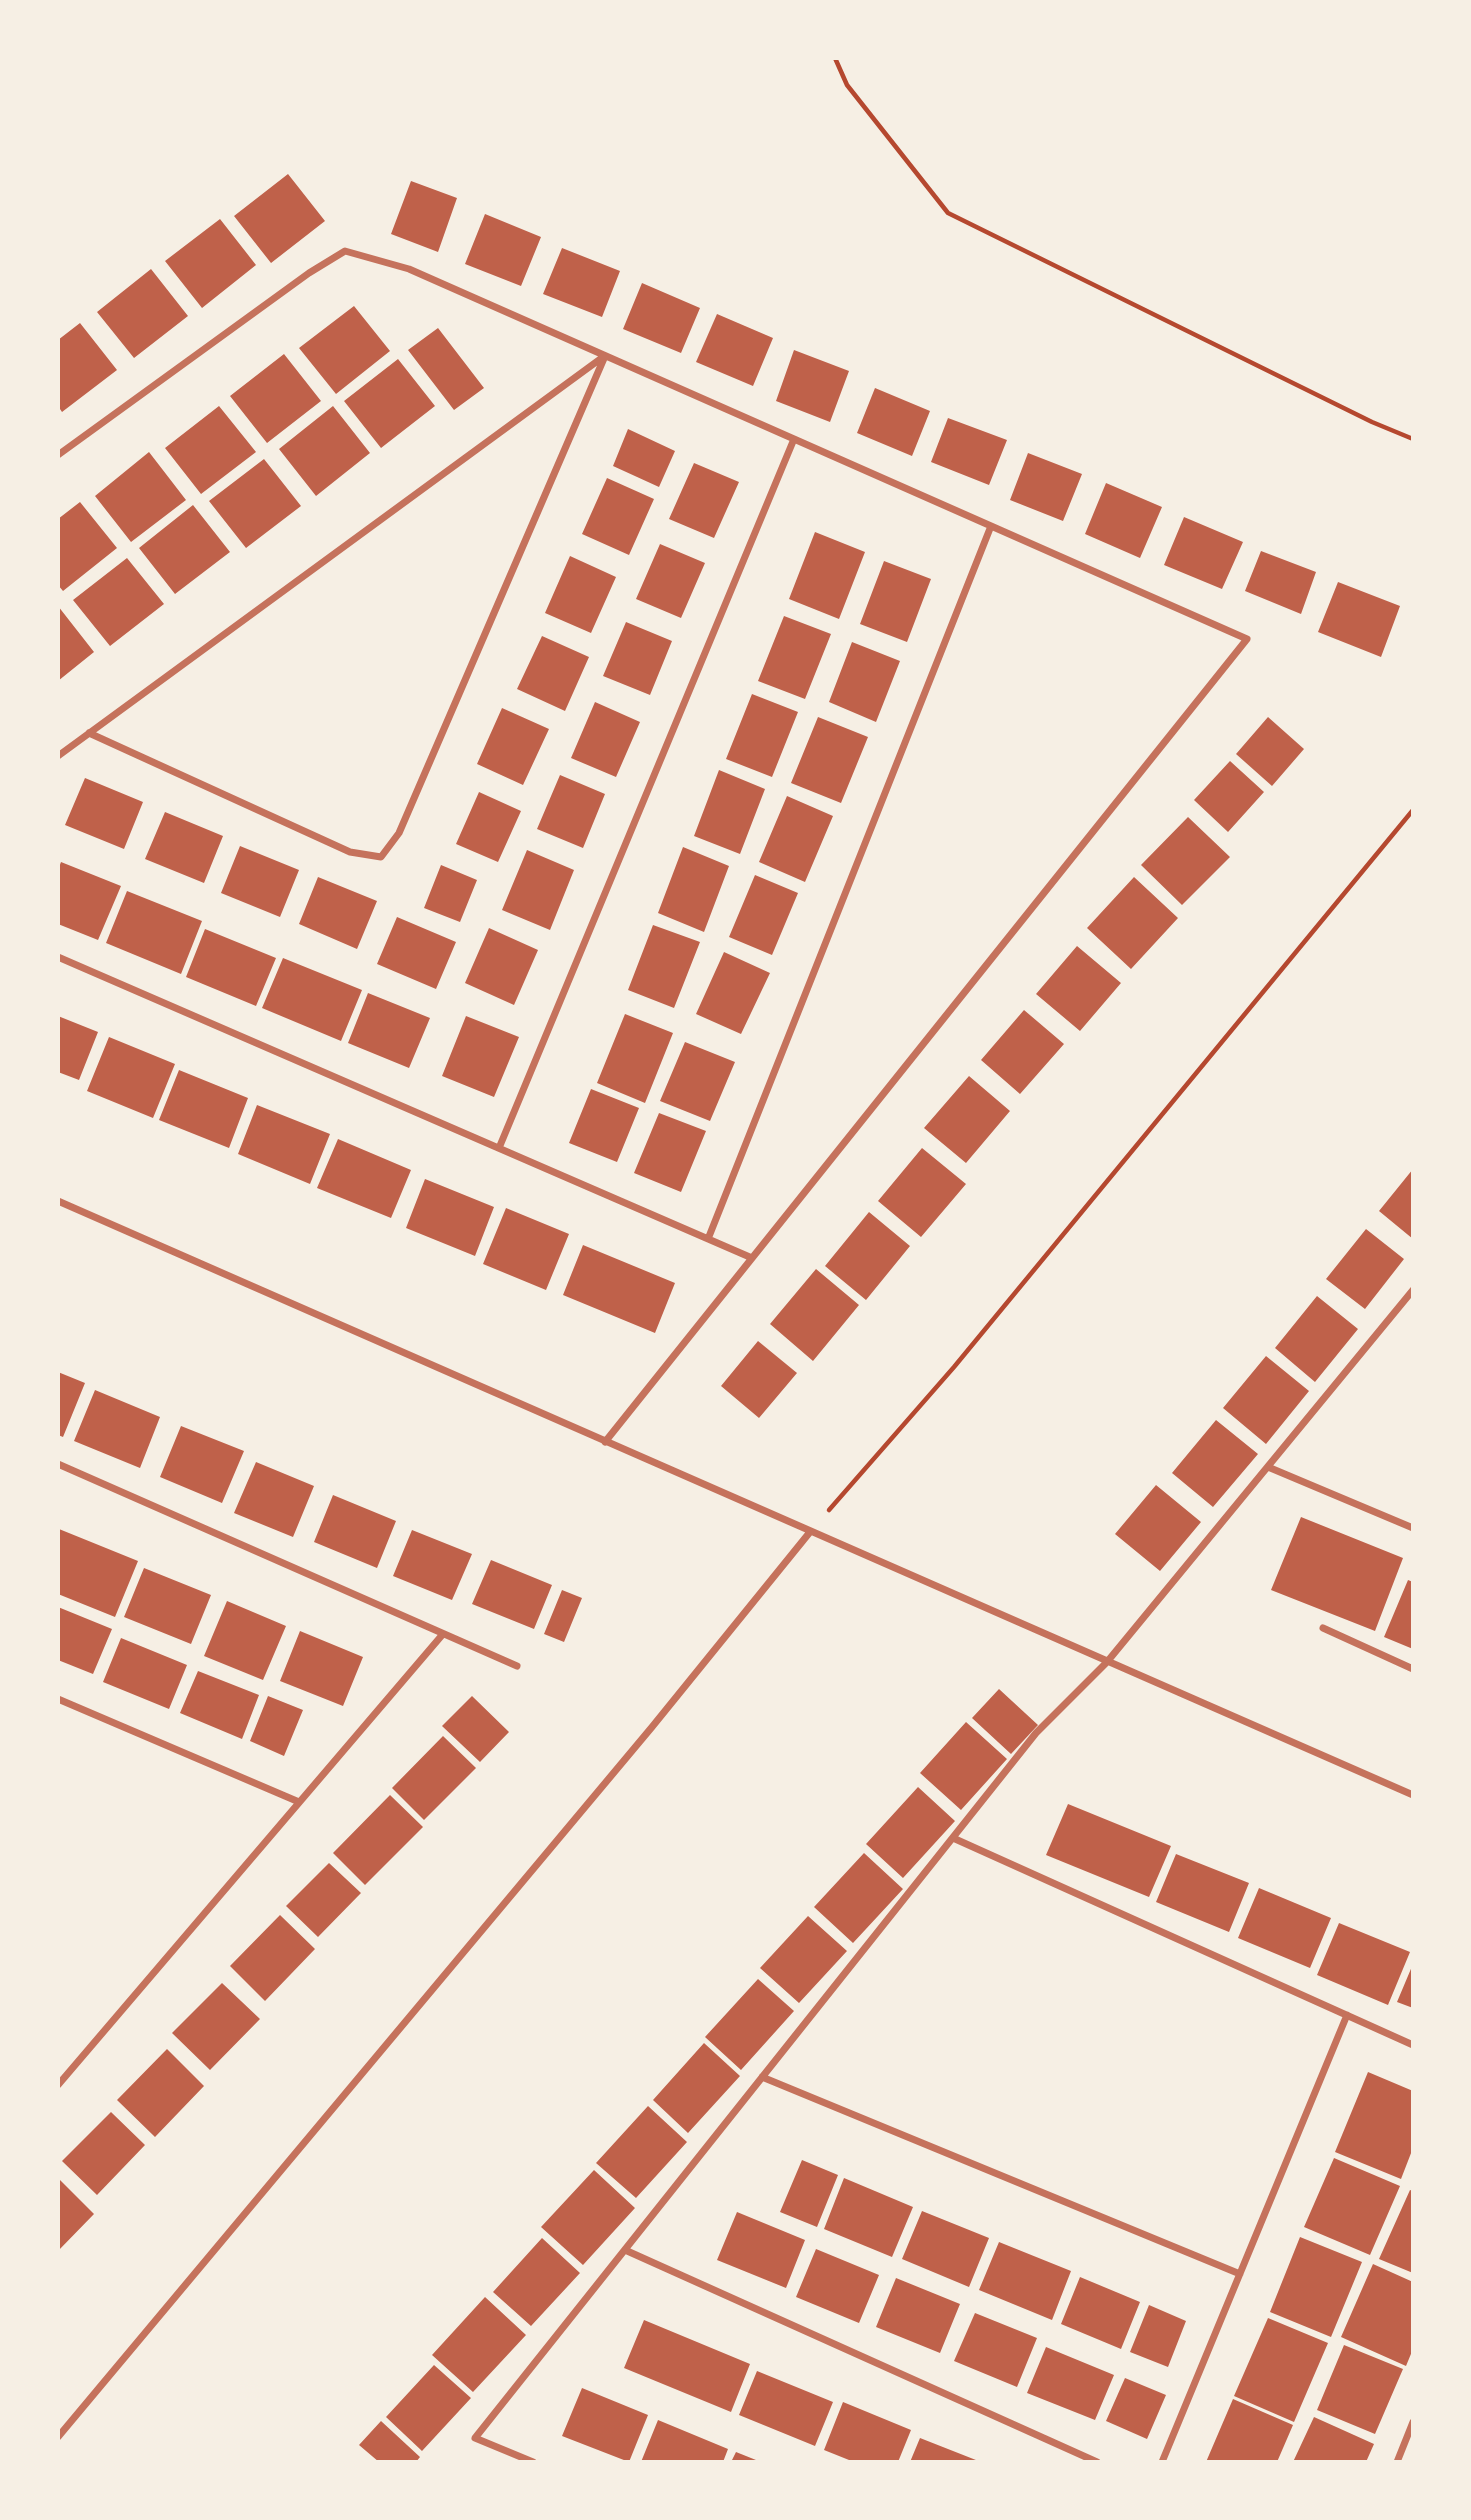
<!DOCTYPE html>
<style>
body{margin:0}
#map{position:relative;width:1471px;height:2520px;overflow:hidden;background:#f6efe4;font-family:"Public Sans",sans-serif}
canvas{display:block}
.frame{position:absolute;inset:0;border:60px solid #f6efe4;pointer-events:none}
</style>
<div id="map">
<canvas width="1471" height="2520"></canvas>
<div class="frame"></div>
</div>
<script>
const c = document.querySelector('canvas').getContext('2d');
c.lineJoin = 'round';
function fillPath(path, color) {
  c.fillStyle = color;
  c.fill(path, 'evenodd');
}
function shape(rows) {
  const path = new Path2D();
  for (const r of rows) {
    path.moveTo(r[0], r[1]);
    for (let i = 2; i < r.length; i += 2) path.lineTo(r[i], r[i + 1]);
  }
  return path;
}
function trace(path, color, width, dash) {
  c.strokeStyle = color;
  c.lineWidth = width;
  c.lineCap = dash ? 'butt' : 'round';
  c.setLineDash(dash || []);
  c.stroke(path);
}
fillPath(shape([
 [288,174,325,221,271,263,234,216],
 [411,181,457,198,438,252,391,234],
 [485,214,541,237,521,286,465,264],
 [220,219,256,265,202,308,165,261],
 [562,248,620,271,602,317,543,294],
 [151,269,188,316,134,358,97,312],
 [642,283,700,308,681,353,623,329],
 [354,306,390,351,336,394,299,348],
 [717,314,773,338,753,386,696,362],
 [80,323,117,370,62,412,58,406,58,340],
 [438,328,484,388,454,410,408,350],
 [794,350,849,371,830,422,776,401],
 [284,354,321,401,267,443,230,396],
 [398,359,435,406,381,448,344,401],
 [875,388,930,411,912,456,857,433],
 [219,406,256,452,201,494,165,448],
 [333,406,370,453,316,496,279,449],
 [948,418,1007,440,989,485,931,462],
 [628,429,675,451,659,487,613,466],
 [149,452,186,500,131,542,95,496],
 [1028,453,1082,474,1063,521,1010,500],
 [264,459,301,506,246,548,209,501],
 [694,463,739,482,714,538,669,519],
 [607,478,654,499,629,555,582,534],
 [1106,483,1162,507,1140,558,1085,534],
 [80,502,117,548,63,591,58,585,58,519],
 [193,505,230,552,175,594,139,548],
 [1184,517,1243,542,1222,589,1164,565],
 [815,532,865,552,839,619,789,599],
 [660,544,705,563,681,618,636,599],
 [1261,551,1316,572,1301,614,1245,591],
 [570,556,616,577,591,633,545,613],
 [127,558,164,604,110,646,73,600],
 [884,561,931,579,907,642,860,624],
 [1338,582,1400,606,1381,657,1318,632],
 [58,606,94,652,58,681],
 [784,616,831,634,805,699,758,681],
 [626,622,672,641,650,695,603,676],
 [542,636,589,657,565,711,517,689],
 [852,642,900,661,876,722,829,702],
 [752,694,798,712,772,777,726,759],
 [595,702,640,722,616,777,571,758],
 [502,708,549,729,523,785,477,764],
 [818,717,868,737,841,803,791,783],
 [1268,717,1304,749,1272,786,1236,754],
 [1230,761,1264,792,1228,832,1194,800],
 [719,770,765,789,740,854,694,836],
 [560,775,605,794,583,848,537,829],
 [85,778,143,802,124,849,65,825],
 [479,792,521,811,498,862,456,844],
 [787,796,833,816,805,882,759,862],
 [165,812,223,836,204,883,145,859],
 [1188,817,1230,857,1182,905,1141,865],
 [240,846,299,870,280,917,221,893],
 [683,847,729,866,704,932,658,913],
 [527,850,574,870,550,930,502,910],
 [61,862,121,886,98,940,58,924,58,870],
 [441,865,477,880,460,922,424,908],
 [755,875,798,893,772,955,729,937],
 [318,877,377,901,357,949,299,924],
 [1134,877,1178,918,1131,969,1087,928],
 [127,891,202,921,181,974,106,943],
 [397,917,456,942,436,989,377,964],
 [653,925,700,942,674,1008,628,990],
 [489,928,538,950,514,1005,465,983],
 [205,929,276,958,256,1006,186,977],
 [1077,946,1121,983,1080,1031,1036,994],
 [724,952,770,973,741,1034,696,1014],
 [283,958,362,990,341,1041,262,1008],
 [368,993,430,1018,409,1068,348,1043],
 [1024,1010,1064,1044,1020,1094,981,1060],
 [625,1014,673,1033,645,1103,597,1083],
 [58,1016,98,1032,79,1080,58,1072],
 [466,1016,519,1037,494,1097,442,1076],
 [109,1037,175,1064,153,1118,87,1091],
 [685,1042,735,1062,710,1121,660,1101],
 [179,1070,248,1098,229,1148,159,1120],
 [969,1076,1010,1111,966,1163,924,1128],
 [591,1089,639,1108,617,1162,569,1143],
 [257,1105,330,1134,310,1184,238,1154],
 [659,1113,706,1131,681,1192,634,1173],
 [338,1139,411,1170,391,1218,317,1188],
 [922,1148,966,1184,921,1237,878,1201],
 [1413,1169,1413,1239,1379,1211],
 [425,1179,494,1207,475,1256,406,1228],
 [506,1208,569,1234,546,1290,483,1264],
 [869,1212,910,1246,866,1300,825,1266],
 [1366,1229,1404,1259,1365,1309,1326,1279],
 [583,1245,675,1283,655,1333,563,1295],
 [816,1269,859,1305,813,1361,770,1324],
 [1317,1296,1358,1329,1315,1382,1275,1348],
 [758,1341,797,1373,759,1418,721,1386],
 [1266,1356,1309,1391,1266,1444,1223,1408],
 [58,1372,85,1383,63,1437,58,1435],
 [95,1390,160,1417,140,1468,74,1441],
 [1216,1420,1258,1454,1213,1507,1172,1473],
 [181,1426,244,1451,222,1503,160,1477],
 [256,1462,314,1486,293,1537,234,1513],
 [1156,1485,1201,1522,1160,1571,1115,1534],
 [333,1495,396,1521,377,1568,314,1542],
 [1301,1517,1403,1558,1375,1631,1271,1590],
 [59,1529,138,1561,115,1617,58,1594],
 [412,1530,472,1554,452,1600,393,1576],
 [491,1560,552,1585,534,1629,472,1604],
 [144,1568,211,1595,191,1644,124,1617],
 [1408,1580,1413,1582,1413,1649,1384,1637],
 [562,1590,582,1598,564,1642,544,1634],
 [227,1601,286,1626,263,1680,204,1656],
 [58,1607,112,1629,93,1674,58,1660],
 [300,1631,363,1657,343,1706,280,1681],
 [121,1638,187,1665,169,1709,103,1682],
 [198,1671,259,1695,242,1739,180,1713],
 [999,1689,1038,1725,1011,1754,972,1718],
 [268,1696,303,1710,284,1756,250,1741],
 [472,1696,509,1732,480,1762,442,1726],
 [966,1722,1007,1759,961,1810,920,1773],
 [443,1736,476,1768,424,1820,392,1788],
 [918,1787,955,1821,903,1878,866,1844],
 [390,1795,423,1827,365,1885,333,1853],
 [1068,1804,1171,1846,1149,1897,1046,1855],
 [864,1853,903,1889,853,1943,814,1907],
 [1176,1854,1249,1883,1229,1932,1156,1902],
 [329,1863,361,1893,318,1937,286,1906],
 [1259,1888,1331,1918,1310,1968,1238,1938],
 [280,1915,315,1949,265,2001,230,1966],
 [808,1916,847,1951,799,2003,760,1968],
 [1339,1923,1410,1952,1388,2005,1317,1975],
 [1413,1964,1413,2008,1397,2002],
 [758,1979,794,2011,741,2070,705,2037],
 [222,1983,260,2019,210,2070,172,2033],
 [704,2043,740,2076,688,2133,653,2100],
 [167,2049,204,2086,155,2137,117,2100],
 [1368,2072,1413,2091,1413,2148,1401,2179,1335,2152],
 [648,2106,687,2142,636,2198,596,2163],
 [111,2112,145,2145,97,2195,62,2161],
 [1334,2158,1400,2186,1370,2255,1304,2227],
 [802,2160,838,2175,817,2227,780,2212],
 [594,2170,635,2208,583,2265,541,2227],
 [58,2178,94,2214,58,2251],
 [844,2178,913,2207,892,2257,824,2229],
 [1410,2190,1413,2191,1413,2273,1379,2259],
 [922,2211,989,2238,969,2287,902,2259],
 [737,2212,805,2240,786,2288,717,2260],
 [1300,2237,1362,2262,1331,2337,1270,2312],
 [542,2238,580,2273,531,2326,493,2292],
 [999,2242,1071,2271,1052,2320,979,2290],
 [816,2249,879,2275,859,2323,796,2297],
 [1373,2264,1413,2282,1413,2349,1406,2366,1341,2337],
 [1080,2277,1140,2302,1121,2349,1061,2324],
 [896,2278,960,2304,940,2353,876,2327],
 [485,2297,526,2335,473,2392,432,2355],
 [1149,2305,1186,2321,1168,2367,1130,2352],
 [975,2313,1037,2338,1017,2387,954,2361],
 [1268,2318,1328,2343,1294,2422,1234,2396],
 [644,2320,750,2364,731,2412,624,2368],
 [1344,2345,1403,2369,1375,2434,1317,2410],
 [1046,2347,1114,2375,1095,2420,1027,2393],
 [434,2365,471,2398,422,2451,386,2417],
 [757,2371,833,2402,815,2446,739,2415],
 [1125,2378,1166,2395,1147,2439,1106,2421],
 [582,2388,648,2415,629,2462,562,2436],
 [1233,2399,1293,2425,1277,2462,1206,2462],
 [843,2402,911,2430,898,2462,854,2462,824,2450],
 [1314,2417,1374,2444,1366,2462,1293,2462],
 [658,2420,728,2449,723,2462,641,2462],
 [381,2421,420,2457,416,2462,379,2462,359,2445],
 [920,2438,981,2462,910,2462],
 [736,2452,761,2462,731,2462]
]), '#bf614a');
trace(shape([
 [835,58,847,85,948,213,1372,422,1413,439],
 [829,1510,954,1367,1413,810]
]), '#b5482f', 4.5);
trace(shape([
 [58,455,309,273,345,251,409,269,1247,639,605,1442],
 [89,733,350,852,381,857,399,833,605,356],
 [58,756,603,357],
 [58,957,752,1258],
 [499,1148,794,439],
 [58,1201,1413,1795],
 [708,1239,991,526],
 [58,1464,517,1666],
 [1268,1467,1413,1528],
 [1323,1628,1413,1669],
 [58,1699,299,1802],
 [953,1838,1413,2045],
 [762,2077,1240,2274],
 [58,2085,443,1634],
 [625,2250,1097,2462],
 [58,2437,652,1727,810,1532],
 [533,2462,475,2438,1036,1733,1107,1662,1413,1290],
 [1162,2462,1347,2015],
 [1397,2462,1413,2422]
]), '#c5725c', 7);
</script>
